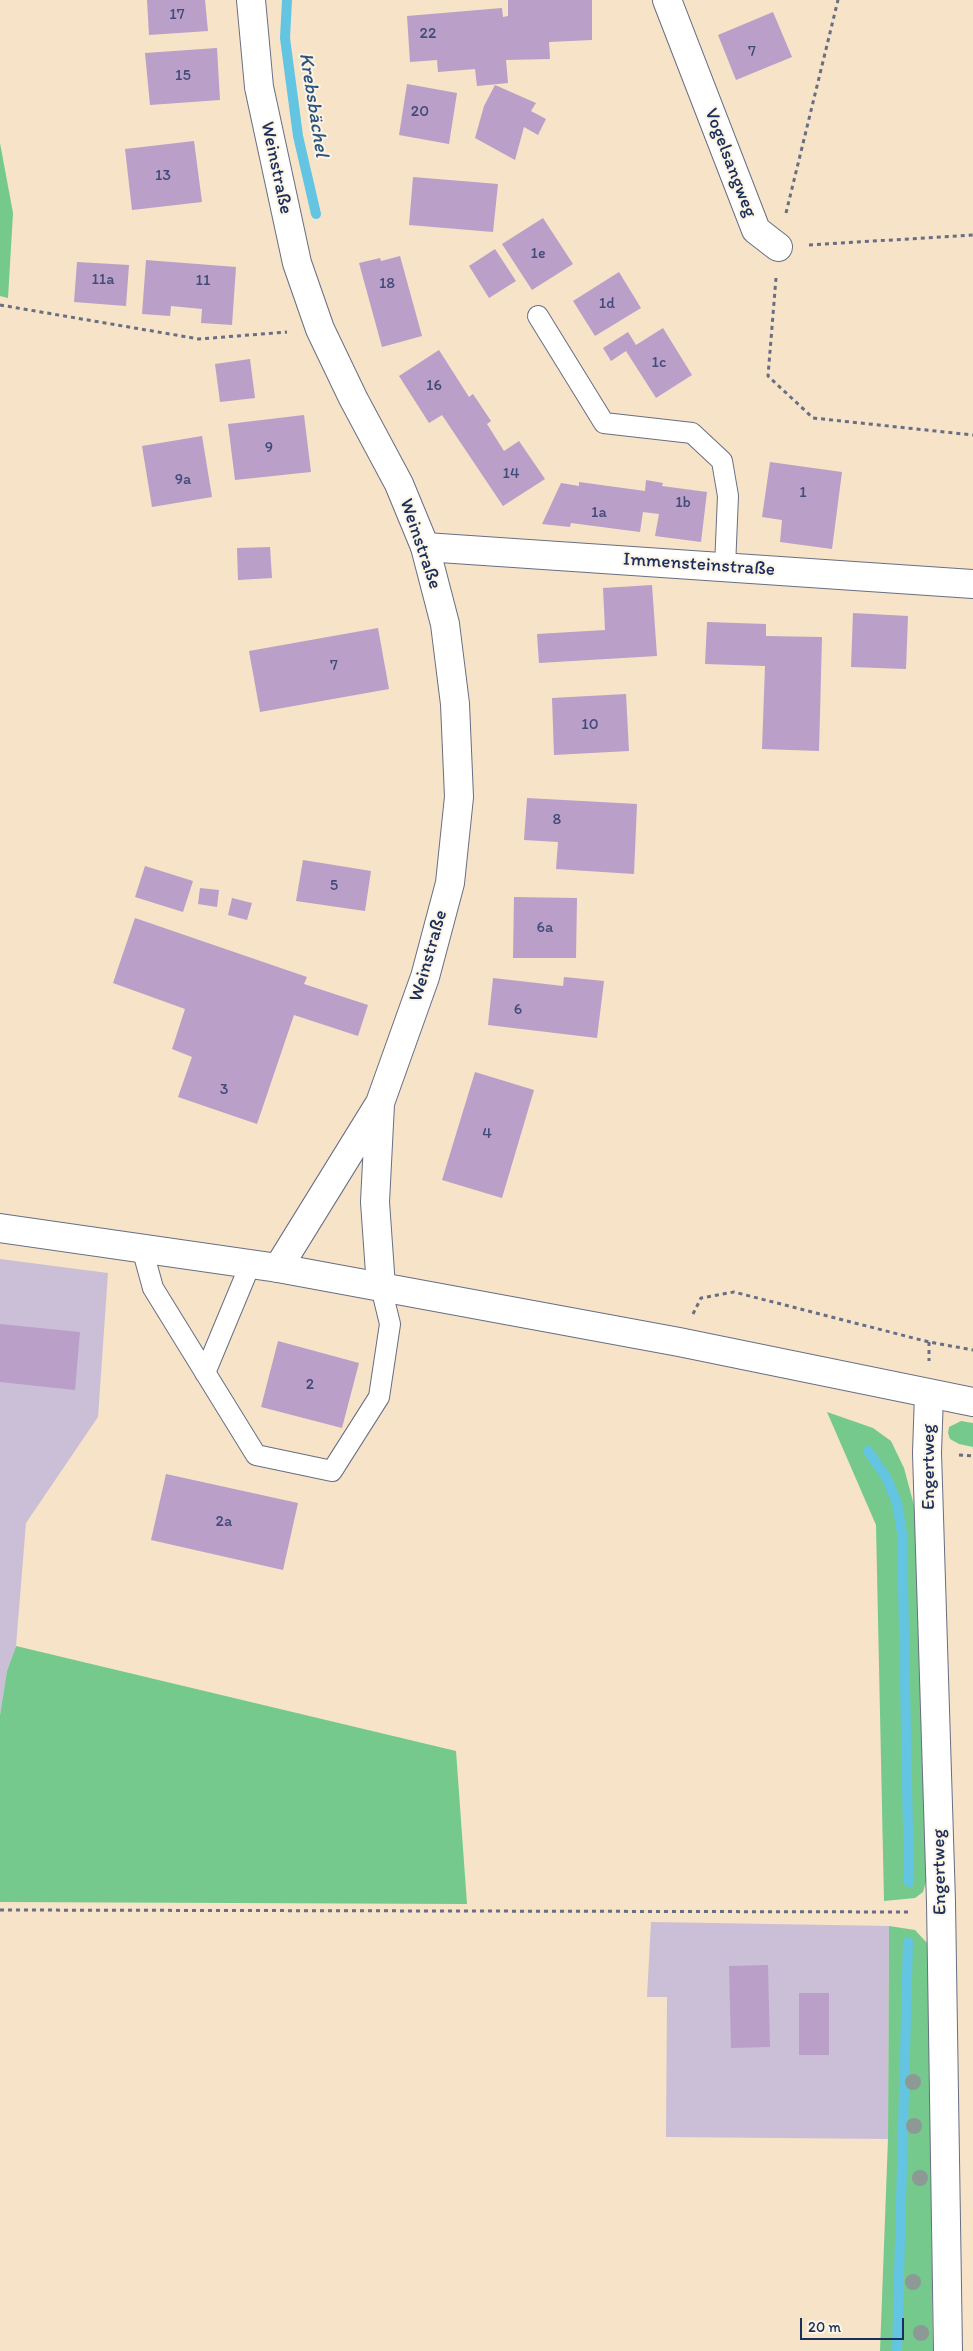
<!DOCTYPE html>
<meta charset="utf-8">
<style>
body{margin:0}
#map{position:relative;width:973px;height:2351px;overflow:hidden;background:#f6e3c8;font-family:Itim,sans-serif}
canvas{display:block}
.scale{position:absolute;left:800px;top:2318px;width:104px;height:22px;box-sizing:border-box;border:2px solid #1b2f5e;border-top:0;padding-left:6px;font-size:15px;line-height:18px;white-space:nowrap;color:#1b2f5e;-webkit-text-stroke:4px #fcf5e5;paint-order:stroke}
</style>
<div id="map">
<canvas width="973" height="2351"></canvas>
<div class="scale">20 m</div>
</div>
<script>
const c = document.querySelector('canvas').getContext('2d');
c.lineJoin = 'round';
function fillPath(path, color) {
  c.fillStyle = color;
  c.fill(path, 'evenodd');
}
function shape(rows) {
  const path = new Path2D();
  for (const r of rows) {
    path.moveTo(r[0], r[1]);
    for (let i = 2; i < r.length; i += 2) path.lineTo(r[i], r[i + 1]);
  }
  return path;
}
function trace(path, color, width, dash) {
  c.strokeStyle = color;
  c.lineWidth = width;
  c.lineCap = dash ? 'butt' : 'round';
  c.setLineDash(dash || []);
  c.stroke(path);
}
function label(font, color, halo, rows, align = 'center') {
  c.font = font + ' Itim,sans-serif';
  c.lineWidth = 4;
  c.setLineDash([]);
  c.textBaseline = 'middle';
  c.strokeStyle = halo;
  c.fillStyle = color;
  for (const [text, x, y, turn = 0] of rows) {
    c.save();
    c.translate(x, y);
    c.rotate((+turn || 0) * Math.PI / 180);
    c.textAlign = isNaN(turn) ? turn : align;
    if (halo) c.strokeText(text, 0, 0);
    c.fillText(text, 0, 0);
    c.restore();
  }
}
fillPath(shape([
 [0,1259,108,1273,98,1417,26,1523,16,1646,7,1671,0,1715],
 [651,1922,889,1926,888,2139,666,2137,667,1997,647,1997]
]), '#cabfd6');
fillPath(shape([
 [0,143,13,213,8,298,0,296],
 [827,1412,873,1428,891,1441,904,1468,915,1509,927,1878,923,1892,915,1898,884,1901,876,1525],
 [961,1421,973,1423,973,1447,959,1444,950,1439,948,1433,949,1427],
 [16,1646,456,1751,467,1904,0,1902,0,1715,7,1671],
 [889,1926,915,1930,928,1944,933,2351,880,2351,888,2139]
]), '#75c98c');
trace(shape([
 [287,0,285,38,298,136,316,214],
 [868,1451,886,1477,897,1503,902,1534,909,1882],
 [897,2351,908,1942]
]), '#63c5e2', 10);
fillPath(shape([
 [147,0,205,0,208,31,149,35],
 [508,0,592,0,592,40,549,42,550,59,506,60,508,83,477,86,475,69,438,72,437,60,410,62,407,16,502,8,503,17,508,16],
 [773,12,792,57,736,80,718,35],
 [217,48,220,100,150,105,145,53],
 [407,84,457,93,449,144,399,135],
 [495,85,536,103,531,111,546,119,538,135,524,127,515,160,475,138,484,106],
 [194,141,202,202,132,210,125,149],
 [413,177,498,184,493,232,409,225],
 [543,218,573,264,532,290,502,244],
 [495,249,516,281,489,298,469,266],
 [400,256,422,336,382,347,359,263,380,258,381,261],
 [146,260,236,267,232,325,201,323,202,309,171,306,170,316,142,314],
 [77,262,129,265,126,306,74,302],
 [619,272,641,308,595,336,573,301],
 [663,328,692,375,656,398,626,351,611,361,603,348,628,332,636,345],
 [439,350,469,397,473,394,491,421,487,424,504,451,519,441,545,479,503,506,442,415,429,423,399,376],
 [250,359,255,398,220,402,215,364],
 [304,415,311,472,235,480,228,424],
 [202,436,212,497,152,507,142,446],
 [770,462,842,472,832,549,780,542,782,520,762,517],
 [646,480,663,483,662,486,707,492,701,542,655,536,659,514,643,512,640,532,571,523,570,527,542,524,561,483,579,486,579,482,645,491],
 [270,547,272,578,238,580,237,548],
 [652,585,657,656,539,663,537,634,605,630,603,588],
 [853,613,908,616,906,669,851,667],
 [707,622,766,624,766,636,822,637,819,751,762,749,765,666,705,664],
 [378,628,389,689,260,712,249,651],
 [626,694,629,751,554,755,552,698],
 [527,798,637,804,634,874,556,869,558,842,524,840],
 [303,860,371,871,365,911,296,901],
 [145,866,193,881,183,912,135,897],
 [200,888,219,890,217,907,198,904],
 [514,897,577,898,576,958,513,958],
 [232,898,252,903,247,920,228,915],
 [135,918,307,977,304,984,368,1005,358,1036,294,1015,257,1124,178,1097,192,1057,172,1049,185,1009,113,983],
 [564,977,604,981,597,1038,488,1025,493,978,563,986],
 [475,1072,534,1090,502,1198,442,1180],
 [0,1324,80,1332,75,1390,0,1382],
 [278,1341,359,1363,342,1428,261,1407],
 [166,1474,298,1503,283,1570,151,1540],
 [768,1965,770,2047,731,2048,729,1966],
 [799,1993,829,1993,829,2055,799,2055]
]), '#ba9fc9');
const service = shape([
 [538,316,604,423,692,433,722,461,728,496,725,567],
 [142,1248,153,1288,256,1455,332,1471,379,1397,390,1324,381,1287],
 [205,1373,250,1265]
]);
const minor = shape([
 [667,0,756,230,778,247],
 [425,547,973,584],
 [929,1394,927,1453,941,1902,948,2351]
]);
const tertiary = shape([
 [0,1228,278,1268]
]);
const secondary = shape([
 [251,0,259,87,297,263,320,329,353,398,399,484,425,547,445,624,455,704,459,797,450,883,425,977,380,1103,278,1268,679,1342,973,1402],
 [380,1104,375,1202,381,1287]
]);
trace(service, '#686e83', 22);
trace(minor, '#686e83', 30);
trace(tertiary, '#686e83', 30);
trace(secondary, '#686e83', 30);
trace(shape([
 [786,213,838,0],
 [809,245,973,235],
 [776,278,768,376,813,418,973,435],
 [0,305,199,339,287,332],
 [693,1314,701,1298,734,1292,929,1342,973,1350],
 [929,1342,929,1361],
 [959,1455,973,1456],
 [0,1910,910,1912]
]), '#686e83', 3, [4, 4]);
trace(service, '#fff', 20);
trace(minor, '#fff', 28);
trace(tertiary, '#fff', 28);
trace(secondary, '#fff', 28);
c.fillStyle = '#8c9995';
for (const [x, y] of [
 [913,2082],
 [914,2126],
 [920,2178],
 [913,2282],
 [921,2333]
]) {
  c.beginPath();
  c.arc(x, y, 8, 0, 2 * Math.PI);
  c.fill();
}
label('16px', '#434b79', null, [
 ["17",177,15],
 ["22",428,34],
 ["7",752,52],
 ["15",183,76],
 ["20",420,112],
 ["13",163,176],
 ["1e",538,254],
 ["11a",103,280],
 ["11",203,281],
 ["18",387,284],
 ["1d",607,304],
 ["1c",659,363],
 ["16",434,386],
 ["9",269,448],
 ["14",511,474],
 ["9a",183,480],
 ["1",803,493],
 ["1b",683,503],
 ["1a",599,513],
 ["7",334,666],
 ["10",590,725],
 ["8",557,820],
 ["5",334,886],
 ["6a",545,928],
 ["6",518,1010],
 ["3",224,1090],
 ["4",487,1134],
 ["2",310,1385],
 ["2a",224,1522]
]);
label('19px', '#1b2f5e', '#fcf5e5', [
 ["Vogelsangweg",730,163,69],
 ["Weinstraße",276,168,78],
 ["Weinstraße",420,544,71],
 ["Immensteinstraße",699,565,4],
 ["Weinstraße",429,956,-74],
 ["Engertweg",929,1467,-90],
 ["Engertweg",940,1872,-91]
]);
label('italic 20px', '#2d547f', '#fcf5e5', [
 ["Krebsbächel",313,105,81]
]);
</script>
